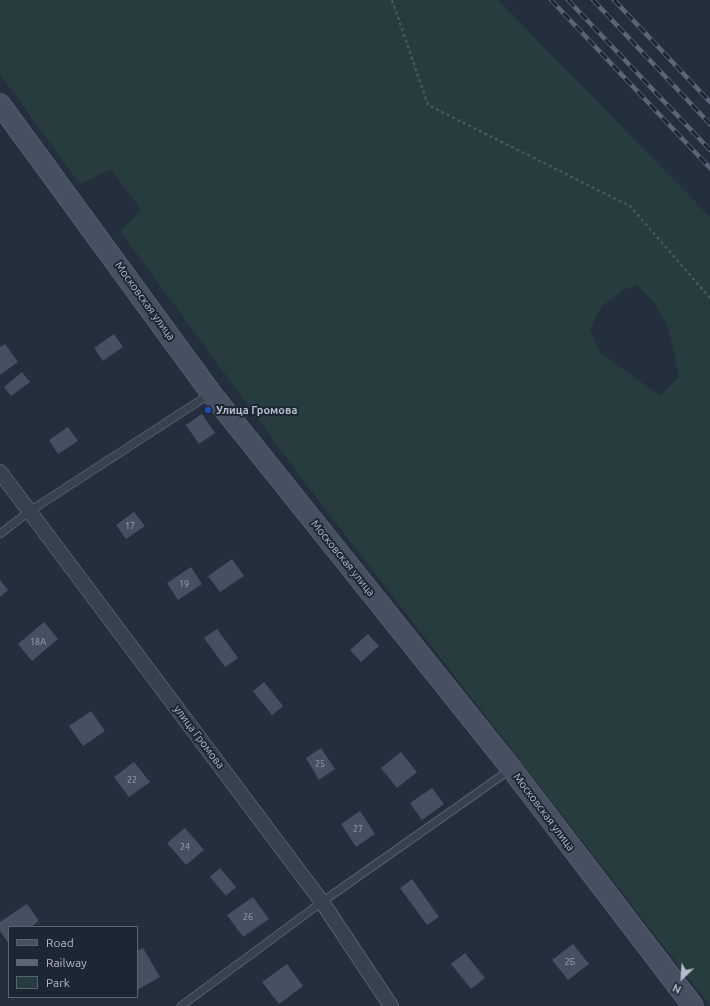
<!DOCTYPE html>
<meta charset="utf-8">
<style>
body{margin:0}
#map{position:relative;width:710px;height:1006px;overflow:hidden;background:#242f3e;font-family:Ubuntu,sans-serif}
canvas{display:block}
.legend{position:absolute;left:8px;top:926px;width:130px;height:72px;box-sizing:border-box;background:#1d2633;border:1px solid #59626f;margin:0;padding:5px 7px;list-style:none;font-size:12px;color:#b4bcc9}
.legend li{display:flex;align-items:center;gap:8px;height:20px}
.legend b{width:20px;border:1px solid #59626f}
.north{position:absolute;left:662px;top:958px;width:40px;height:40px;-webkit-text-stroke:3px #1d2633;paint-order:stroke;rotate:205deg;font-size:11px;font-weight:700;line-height:16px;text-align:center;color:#b4bcc9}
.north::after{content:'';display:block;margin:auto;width:14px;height:18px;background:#b4bcc9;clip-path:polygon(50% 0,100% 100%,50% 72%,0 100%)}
</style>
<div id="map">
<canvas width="710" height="1006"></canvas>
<ul class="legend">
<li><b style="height:5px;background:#465061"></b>Road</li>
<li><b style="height:5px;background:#5a6575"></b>Railway</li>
<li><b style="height:11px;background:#263c3f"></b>Park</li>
</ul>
<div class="north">N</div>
</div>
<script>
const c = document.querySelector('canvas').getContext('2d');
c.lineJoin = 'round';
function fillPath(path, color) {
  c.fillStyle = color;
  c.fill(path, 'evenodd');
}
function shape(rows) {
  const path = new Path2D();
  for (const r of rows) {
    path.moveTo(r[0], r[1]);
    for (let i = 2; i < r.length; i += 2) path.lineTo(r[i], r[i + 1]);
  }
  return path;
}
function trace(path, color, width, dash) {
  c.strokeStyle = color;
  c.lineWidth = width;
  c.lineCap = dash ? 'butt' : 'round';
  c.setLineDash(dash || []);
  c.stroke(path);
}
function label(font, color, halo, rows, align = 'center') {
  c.font = font + ' Ubuntu,sans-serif';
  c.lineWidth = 4;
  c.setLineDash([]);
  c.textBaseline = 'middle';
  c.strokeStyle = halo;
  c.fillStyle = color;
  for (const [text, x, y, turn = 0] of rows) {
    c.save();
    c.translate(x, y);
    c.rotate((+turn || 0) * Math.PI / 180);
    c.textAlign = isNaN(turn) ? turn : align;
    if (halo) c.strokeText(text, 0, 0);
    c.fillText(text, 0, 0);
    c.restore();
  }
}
fillPath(shape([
 [0,0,498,0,710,217,710,1006,299,475,120,231,141,210,111,169,80,184,0,74],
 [636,285,655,304,668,326,679,377,660,396,600,352,590,329,602,306,622,291]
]), '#263c3f');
fillPath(shape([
 [114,334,123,347,103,361,94,348],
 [5,344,18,362,0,375,0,347],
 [22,372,30,382,11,396,4,387],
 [202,414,215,433,199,444,186,425],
 [68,427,78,441,58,454,49,440],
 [134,512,145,526,126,539,116,525],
 [232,559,244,576,220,592,208,576],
 [191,567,202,584,178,600,167,583],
 [0,580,8,590,0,597],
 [44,622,58,639,32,661,18,644],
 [217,629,238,658,225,667,204,638],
 [368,634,379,646,361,662,350,650],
 [264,682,283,706,272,715,253,691],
 [91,711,105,731,83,746,69,726],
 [321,748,335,769,319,780,306,758],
 [401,752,417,772,397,788,381,768],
 [134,762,150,782,129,797,114,777],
 [432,788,444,804,422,820,410,803],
 [360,811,375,834,356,847,341,824],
 [185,828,204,850,186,865,167,843],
 [220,868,236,887,226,896,210,877],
 [412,879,439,917,427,925,400,888],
 [253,897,269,919,243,937,227,915],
 [27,904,39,921,31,927,9,927,9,944,0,931,0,922],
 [573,944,589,964,568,980,552,960],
 [143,948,160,977,137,990,137,951],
 [465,953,485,978,471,989,451,964],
 [287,964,303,986,279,1004,262,982]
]), '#455162');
const lane = shape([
 [0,534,30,511,210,394],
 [181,1006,322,902,511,769]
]);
const street = shape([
 [0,472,322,902,391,1006]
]);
const secondary = shape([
 [0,104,211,393,511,768,693,1006]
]);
trace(lane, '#565f6c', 9);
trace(street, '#565f6c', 16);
trace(secondary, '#565f6c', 22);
trace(shape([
 [392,0,428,105,630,206,710,298]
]), '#44595c', 2.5, [3, 3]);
trace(lane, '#38414e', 7);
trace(street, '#38414e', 14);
trace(secondary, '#465061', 20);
const rail = shape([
 [551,0,710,168],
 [568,0,710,150],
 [593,0,710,124],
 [614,0,710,102]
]);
trace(rail, '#5a6575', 4.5);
trace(rail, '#1d2633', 3, [9]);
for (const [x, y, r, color] of [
 [208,410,4,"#1a4fb4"]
]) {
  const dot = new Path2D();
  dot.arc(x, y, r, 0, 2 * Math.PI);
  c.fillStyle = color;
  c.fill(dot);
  trace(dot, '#1d2633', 1.5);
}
label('9px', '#98a1af', null, [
 ["17",130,526],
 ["19",184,584],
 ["18А",38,642],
 ["25",320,764],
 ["22",132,780],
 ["27",358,829],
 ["24",185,847],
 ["26",248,917],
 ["2Б",570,962]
]);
label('11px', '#b4bcc9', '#1d2633', [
 ["Московская улица",145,301,54],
 ["Московская улица",343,558,51],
 ["улица Громова",199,737,53],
 ["Московская улица",544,812,53]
]);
label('bold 11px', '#b4bcc9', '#1d2633', [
 ["Улица Громова",216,410]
], 'left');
</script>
